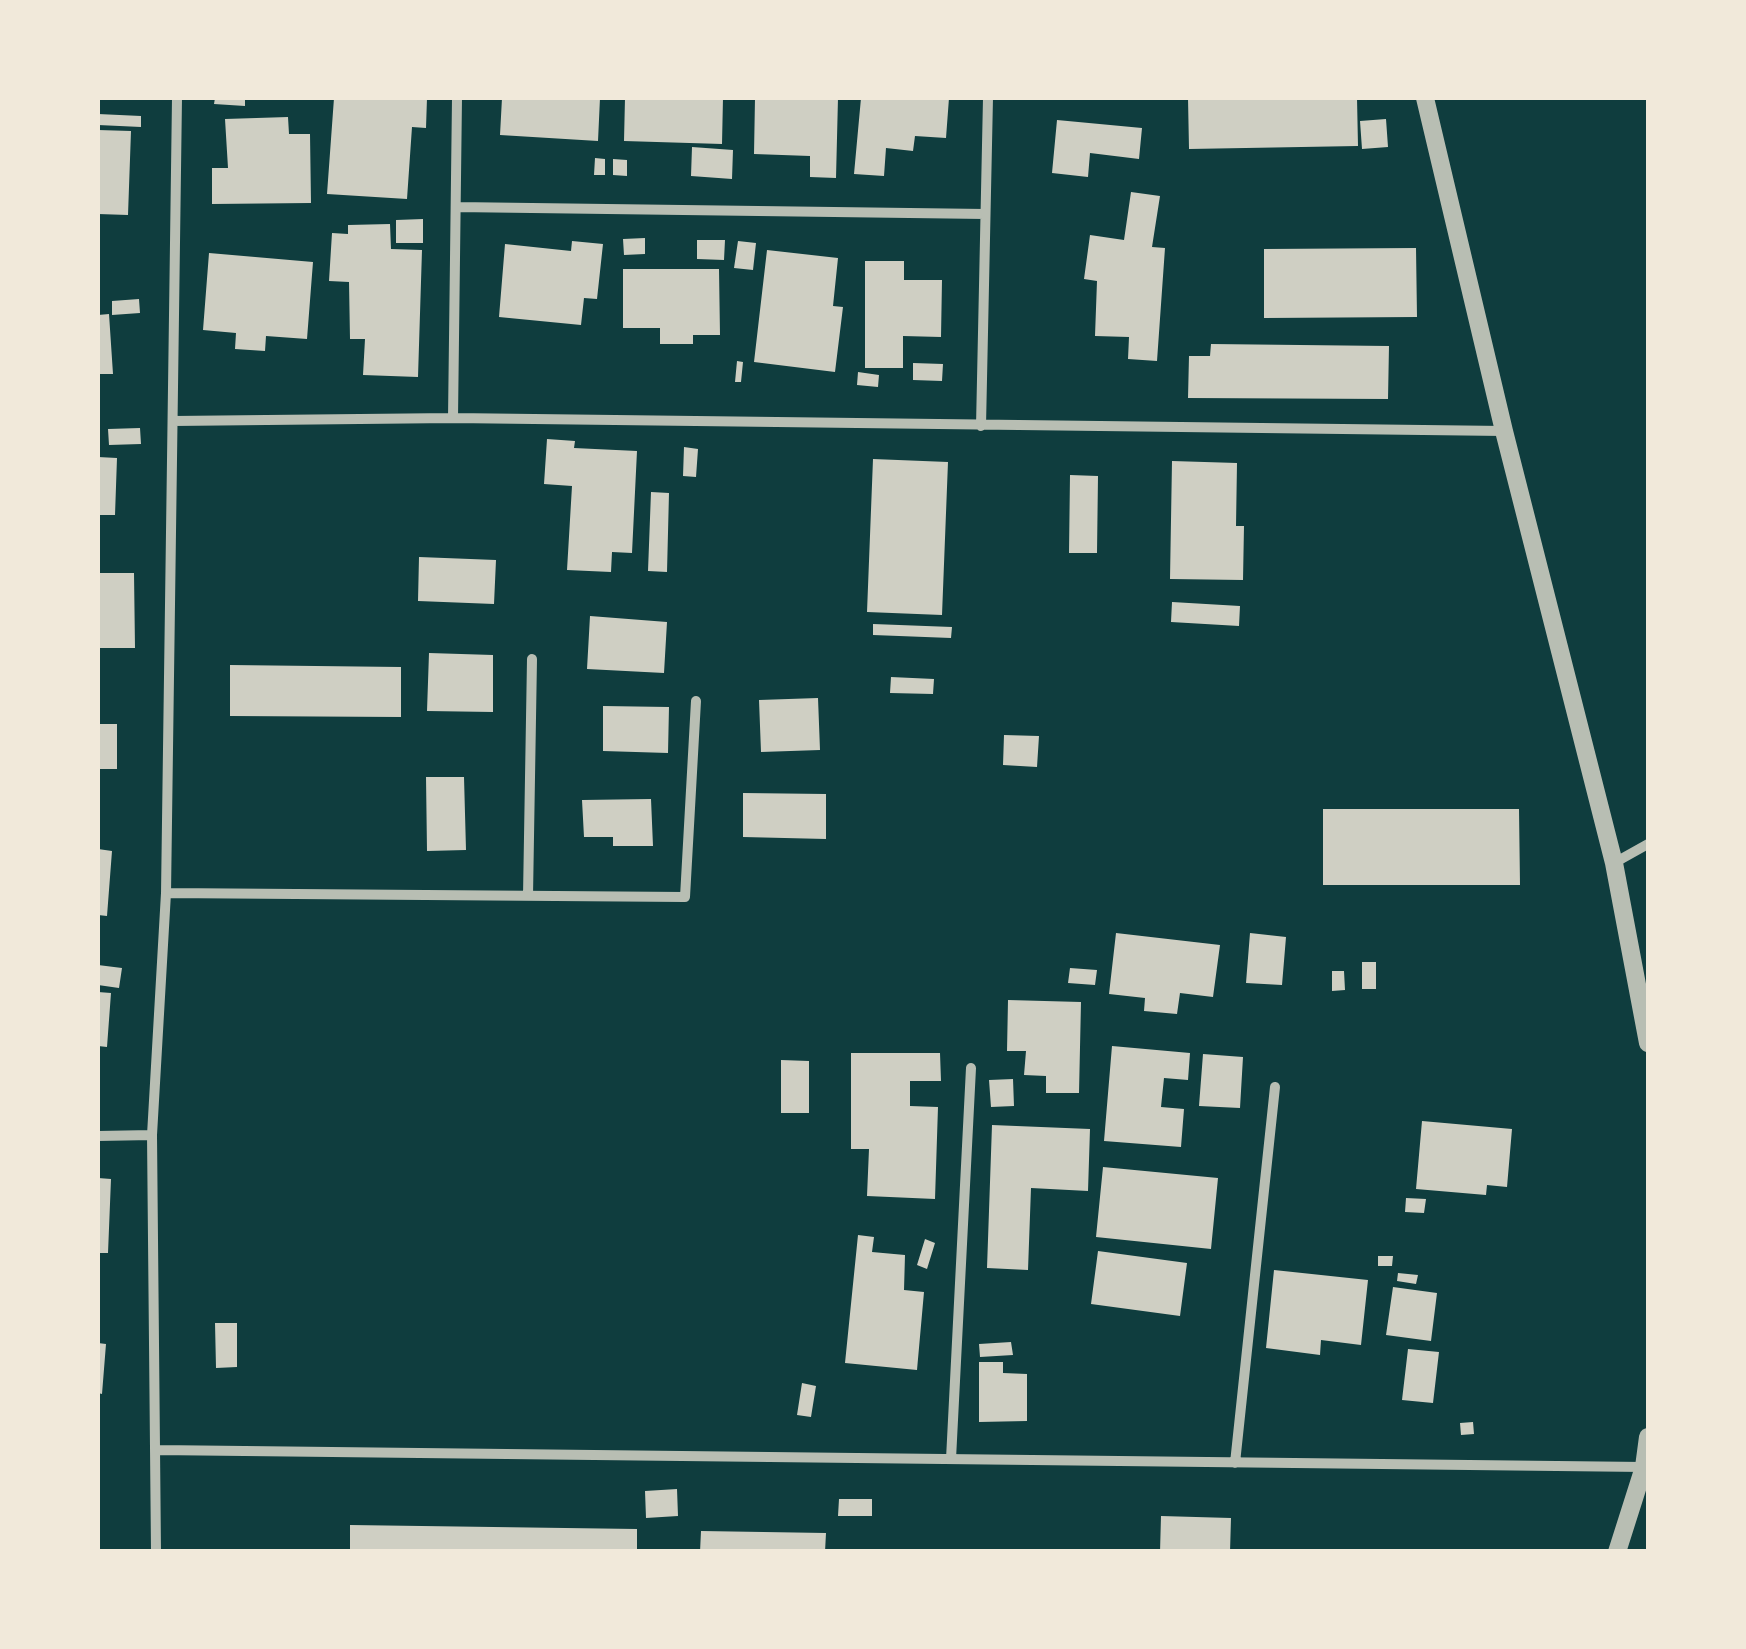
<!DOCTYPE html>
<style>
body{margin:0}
#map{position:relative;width:1746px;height:1649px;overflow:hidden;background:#0f3d3e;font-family:Poppins,sans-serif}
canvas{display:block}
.frame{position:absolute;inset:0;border:100px solid #f1e9da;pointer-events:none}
</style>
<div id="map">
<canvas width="1746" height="1649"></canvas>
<div class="frame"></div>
</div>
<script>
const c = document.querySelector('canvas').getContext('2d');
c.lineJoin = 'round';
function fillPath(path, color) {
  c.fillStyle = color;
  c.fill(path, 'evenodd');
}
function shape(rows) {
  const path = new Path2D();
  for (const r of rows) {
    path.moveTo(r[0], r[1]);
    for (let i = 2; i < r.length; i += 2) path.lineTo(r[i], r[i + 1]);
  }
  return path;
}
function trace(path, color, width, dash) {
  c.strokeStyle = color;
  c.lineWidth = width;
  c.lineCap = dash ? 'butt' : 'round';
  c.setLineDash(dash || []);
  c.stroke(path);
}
fillPath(shape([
 [215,98,245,98,245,106,214,104],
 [334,98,427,98,426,128,412,127,407,199,327,194],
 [502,98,600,98,598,141,500,135],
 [625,98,723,98,722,144,624,141],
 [755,98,838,98,836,178,810,177,810,156,754,154],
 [861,98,949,98,946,138,915,136,913,151,886,148,884,176,854,174],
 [1188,98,1357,98,1358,146,1189,149],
 [98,114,141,116,141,127,98,125],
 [288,117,289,134,310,134,311,203,212,204,212,168,228,168,225,119],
 [1386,119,1388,147,1362,149,1360,121],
 [1057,120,1142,128,1139,159,1090,153,1088,177,1052,173],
 [98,130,131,131,128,215,98,214],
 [692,147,733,150,732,179,691,176],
 [595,158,605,159,605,175,594,175],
 [613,159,627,160,627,176,613,175],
 [1131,192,1160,196,1152,247,1165,248,1157,361,1128,359,1129,337,1095,336,1097,281,1084,279,1090,235,1124,240],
 [423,219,423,243,396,243,396,220],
 [390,224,391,249,422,250,418,377,363,375,365,339,350,339,349,282,329,281,332,233,348,234,348,225],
 [645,238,645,254,624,255,623,239],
 [697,240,725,240,724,260,697,259],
 [572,241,603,244,597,299,584,298,581,325,499,317,505,244,571,251],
 [738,241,756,243,753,270,734,268],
 [1416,248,1417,317,1264,318,1264,249],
 [767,250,838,258,833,306,843,307,835,372,754,362],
 [209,253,313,262,307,339,266,336,265,351,235,349,236,333,203,330],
 [865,261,904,261,904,280,942,280,941,337,903,336,903,368,865,368],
 [623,269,719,269,720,335,693,335,693,344,660,344,660,328,623,328],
 [139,299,140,313,112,315,112,301],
 [109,314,113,374,98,374,98,315],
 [1211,344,1389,346,1388,399,1188,398,1189,356,1210,356],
 [737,361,743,362,741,382,735,382],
 [913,363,943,364,942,381,913,380],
 [858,372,879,375,878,387,857,385],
 [140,428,141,444,109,445,108,429],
 [547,439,575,441,574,448,637,451,632,553,612,552,611,572,567,570,572,486,544,484],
 [684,447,698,449,696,477,683,476],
 [98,457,117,458,115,515,98,515],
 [873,459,948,462,942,615,867,612],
 [1172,461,1237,463,1236,526,1244,526,1243,580,1170,579],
 [1070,475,1098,476,1097,553,1069,553],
 [651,492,669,493,667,572,648,571],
 [419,557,496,560,494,604,418,601],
 [98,573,134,573,135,648,98,648],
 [1172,602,1240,606,1239,626,1171,622],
 [590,616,667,622,664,673,587,669],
 [873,624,952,627,951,638,873,635],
 [429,653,493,655,493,712,427,711],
 [230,665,401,667,401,717,230,716],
 [891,677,934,679,933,694,890,693],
 [818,698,820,750,761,752,759,700],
 [603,706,669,707,668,753,603,751],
 [98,724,117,724,117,769,98,769],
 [1004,735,1039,736,1037,767,1003,765],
 [426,777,464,777,466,850,427,851],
 [743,793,826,794,826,839,743,837],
 [651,799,653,846,613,846,613,837,584,837,582,800],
 [1323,809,1519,809,1520,885,1323,885],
 [98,849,112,851,107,916,98,915],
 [1116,933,1220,945,1213,997,1180,993,1177,1014,1144,1011,1145,998,1109,994],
 [1250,933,1286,937,1282,985,1246,983],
 [1362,962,1376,962,1376,989,1362,989],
 [98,965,122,968,119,988,98,985],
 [1070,968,1097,970,1095,985,1068,983],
 [1332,971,1344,971,1345,990,1332,991],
 [98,992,111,993,107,1047,98,1046],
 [1008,1000,1081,1002,1079,1093,1046,1093,1046,1076,1024,1075,1026,1051,1007,1051],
 [1112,1046,1190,1053,1188,1080,1164,1078,1161,1107,1184,1109,1181,1147,1104,1141],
 [851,1053,940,1053,941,1081,910,1081,910,1106,938,1107,935,1199,867,1196,869,1149,851,1149],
 [1203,1054,1243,1057,1240,1108,1199,1106],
 [781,1060,809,1061,809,1113,781,1113],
 [1013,1079,1014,1106,991,1107,989,1080],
 [1422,1121,1512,1129,1507,1187,1487,1185,1486,1195,1416,1189],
 [992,1125,1090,1129,1088,1191,1031,1188,1028,1270,987,1268],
 [1103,1167,1218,1178,1211,1249,1096,1237],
 [98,1178,111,1179,108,1253,98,1253],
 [1406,1198,1426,1199,1424,1213,1405,1212],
 [858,1235,874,1237,872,1252,905,1255,904,1290,924,1292,917,1370,845,1363],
 [925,1239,935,1243,927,1269,917,1265],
 [1098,1251,1187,1263,1180,1316,1091,1304],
 [1378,1256,1393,1256,1392,1266,1378,1266],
 [1274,1270,1368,1280,1361,1345,1321,1340,1320,1355,1266,1348],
 [1398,1273,1418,1275,1416,1284,1397,1281],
 [1393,1287,1437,1293,1431,1341,1386,1335],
 [215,1323,237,1323,237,1367,216,1368],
 [1011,1342,1013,1355,980,1357,979,1344],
 [98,1343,106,1344,102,1394,98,1393],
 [1408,1349,1439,1352,1433,1403,1402,1400],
 [979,1362,1003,1362,1003,1373,1027,1374,1027,1421,979,1422],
 [802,1383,816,1386,811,1417,797,1415],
 [1473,1422,1474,1434,1461,1435,1460,1423],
 [677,1489,678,1516,646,1518,645,1491],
 [839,1499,872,1499,872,1516,838,1516],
 [1161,1516,1231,1518,1230,1552,1160,1552],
 [350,1525,637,1529,637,1552,350,1552],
 [701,1531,826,1533,825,1552,700,1552]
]), '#cfcfc3');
trace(shape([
 [457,98,453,418,1504,431],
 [456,207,985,214],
 [173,421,453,418],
 [981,426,988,98],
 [1614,863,1648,844],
 [166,893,685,897,696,701],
 [528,896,532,659],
 [98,1136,152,1135],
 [157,1450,1644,1467],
 [951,1459,971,1068],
 [1235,1463,1275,1087],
 [156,1552,152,1135,166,893,177,98]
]), '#b8beb3', 10);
trace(shape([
 [1425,98,1504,431,1614,863,1648,1043],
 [1617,1552,1644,1467,1648,1437]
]), '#b8beb3', 18);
</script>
